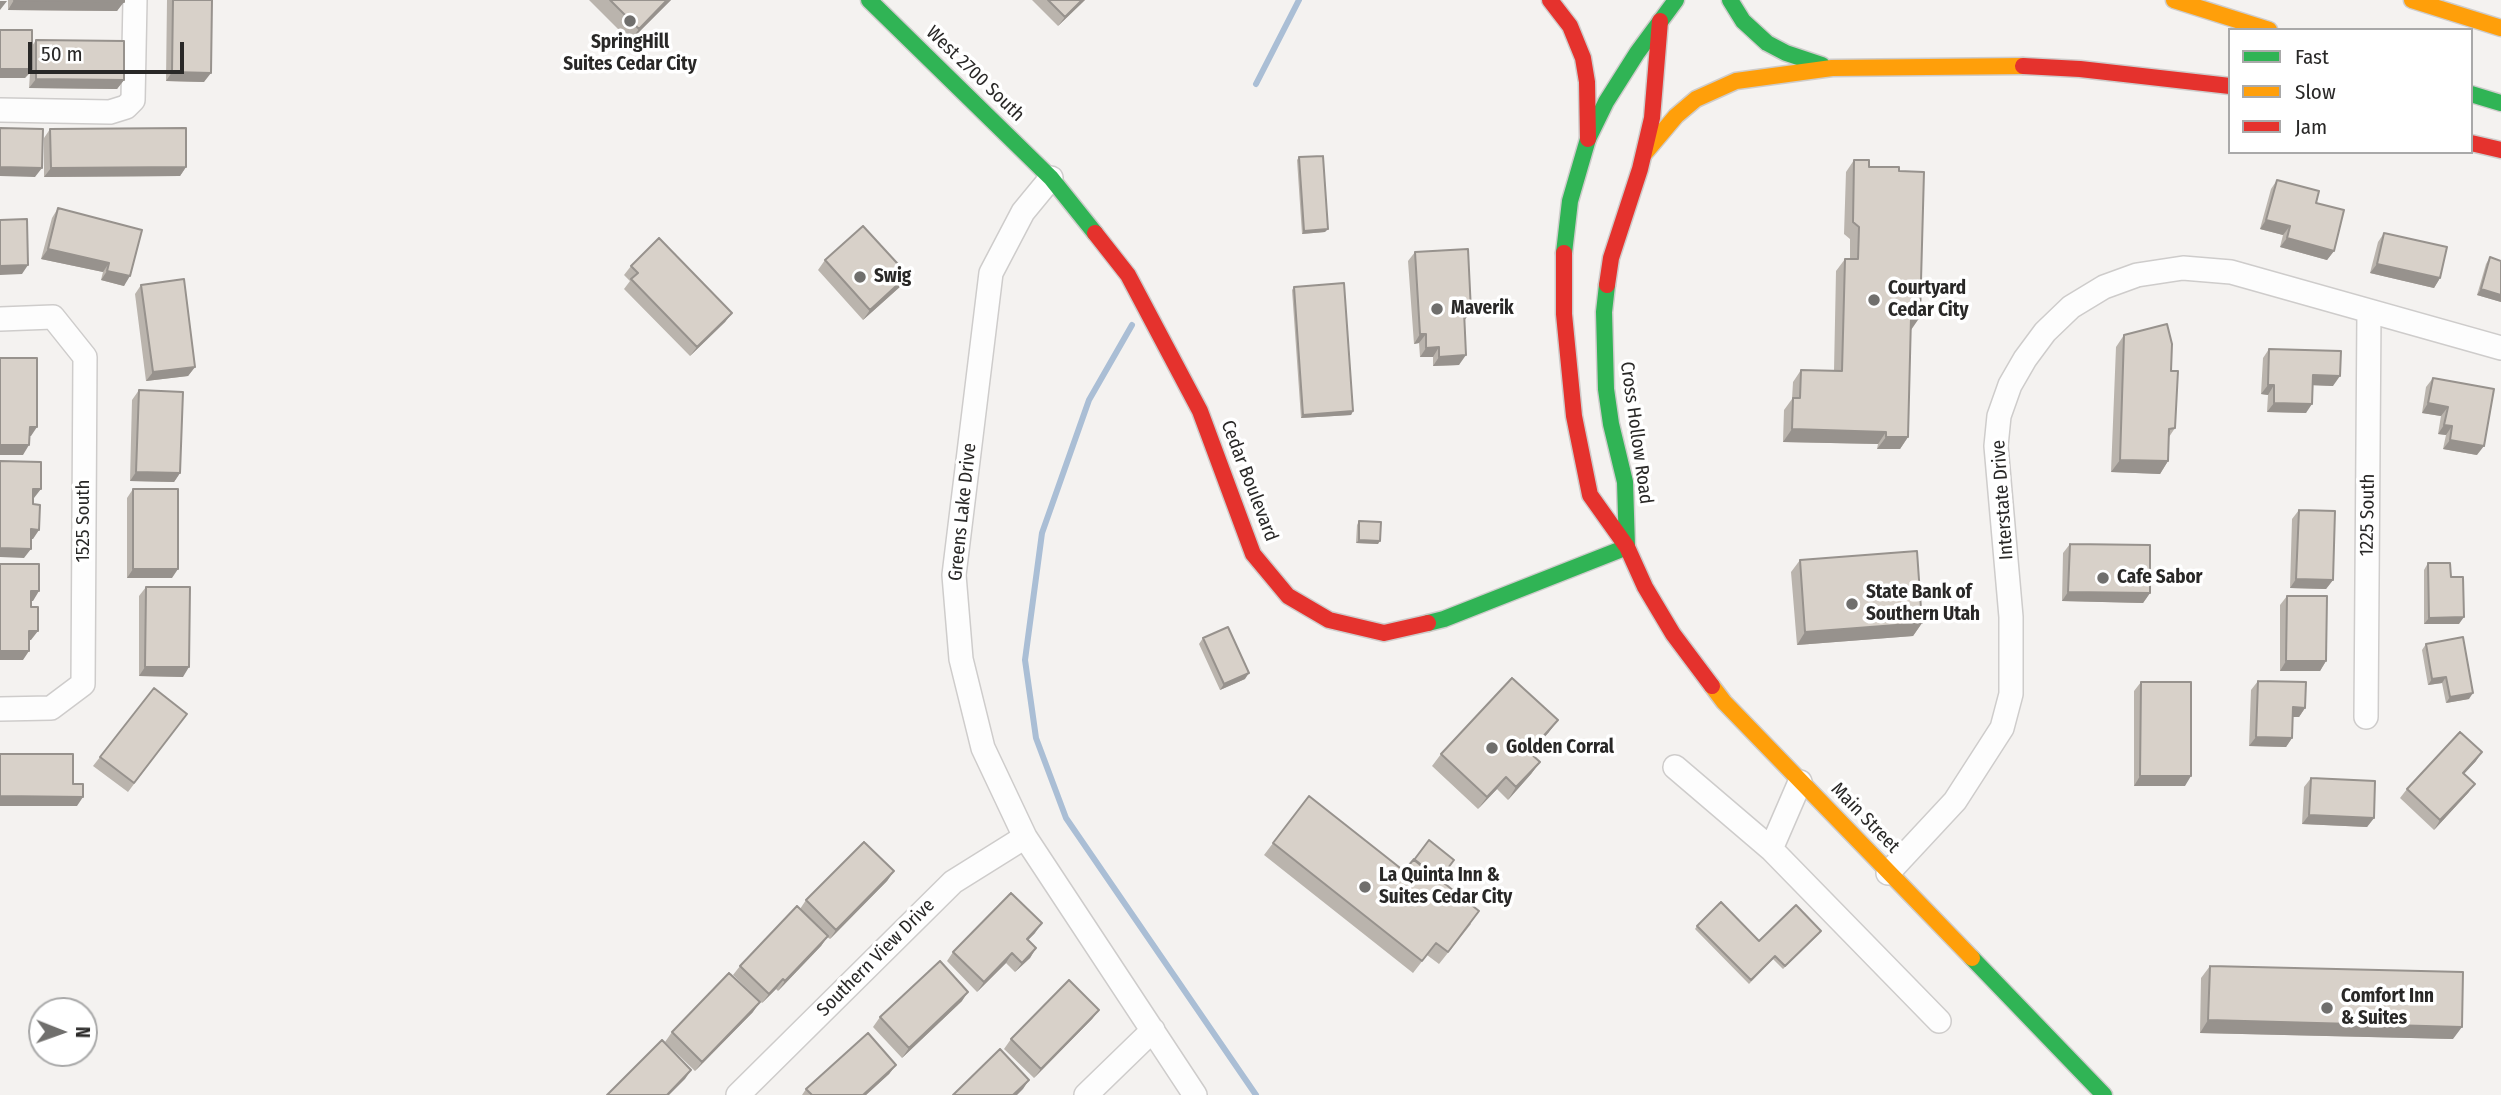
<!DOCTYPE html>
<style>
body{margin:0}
#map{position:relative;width:2501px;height:1095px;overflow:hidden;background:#f4f2f0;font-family:"Fira Sans Condensed",sans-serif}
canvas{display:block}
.legend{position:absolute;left:2228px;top:28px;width:245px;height:126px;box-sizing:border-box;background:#fff;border:2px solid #a9a9a9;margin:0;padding:9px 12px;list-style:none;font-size:21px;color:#292827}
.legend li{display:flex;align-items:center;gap:14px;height:35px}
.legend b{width:35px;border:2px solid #a9a9a9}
.north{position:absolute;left:28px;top:997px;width:70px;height:70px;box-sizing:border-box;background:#fff;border:2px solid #a9a9a9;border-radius:50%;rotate:91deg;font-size:19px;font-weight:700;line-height:28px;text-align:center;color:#292827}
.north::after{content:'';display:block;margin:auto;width:24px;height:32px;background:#706f6d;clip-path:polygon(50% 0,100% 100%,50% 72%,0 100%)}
.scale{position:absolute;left:28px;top:42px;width:156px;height:32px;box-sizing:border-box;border:4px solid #292827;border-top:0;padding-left:9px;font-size:21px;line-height:24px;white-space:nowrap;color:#292827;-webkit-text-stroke:5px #fff;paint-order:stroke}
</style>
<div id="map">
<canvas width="2501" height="1095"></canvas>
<ul class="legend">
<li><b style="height:9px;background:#30b455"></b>Fast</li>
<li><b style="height:9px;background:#ff9f0a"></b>Slow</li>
<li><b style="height:9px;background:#e5322d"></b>Jam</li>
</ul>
<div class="north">N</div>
<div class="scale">50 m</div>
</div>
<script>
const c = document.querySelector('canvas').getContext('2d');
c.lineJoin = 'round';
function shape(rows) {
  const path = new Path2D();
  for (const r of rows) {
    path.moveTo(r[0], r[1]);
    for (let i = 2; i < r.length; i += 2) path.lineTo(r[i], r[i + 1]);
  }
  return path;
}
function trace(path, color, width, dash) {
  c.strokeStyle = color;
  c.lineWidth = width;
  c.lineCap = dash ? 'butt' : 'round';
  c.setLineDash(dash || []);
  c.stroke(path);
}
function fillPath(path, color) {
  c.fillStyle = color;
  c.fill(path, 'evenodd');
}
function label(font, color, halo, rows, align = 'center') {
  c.font = font + ' "Fira Sans Condensed",sans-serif';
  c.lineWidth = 7;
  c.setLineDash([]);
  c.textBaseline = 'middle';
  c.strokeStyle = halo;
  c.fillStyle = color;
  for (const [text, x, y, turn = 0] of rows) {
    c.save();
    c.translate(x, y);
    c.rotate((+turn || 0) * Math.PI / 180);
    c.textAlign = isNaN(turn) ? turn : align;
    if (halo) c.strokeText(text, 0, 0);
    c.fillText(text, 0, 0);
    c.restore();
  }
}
trace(shape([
 [1256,84,1299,0],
 [1132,325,1089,400,1042,533,1025,660,1036,738,1066,818,1256,1095]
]), '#aabed5', 6);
const street = shape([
 [0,110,110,112,126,107,133,100,135,0],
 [1051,178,1023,212,991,273,954,575,961,659,983,748,1025,837,1195,1095],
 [0,319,53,317,85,357,83,684,51,708,0,709],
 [2366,717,2369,312],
 [1675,767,1771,849,1939,1021],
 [1771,849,1800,782],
 [1888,873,1955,801,2002,728,2011,694,2011,617,1996,446,1999,416,2010,385,2025,359,2045,332,2071,307,2104,287,2137,275,2183,268,2231,272,2501,348],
 [738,1095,953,882,1025,837],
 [1086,1095,1153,1030]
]);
const fast = shape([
 [869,0,1051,178,1095,233],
 [1730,0,1743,21,1767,43,1786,53,1822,65],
 [2471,94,2501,103],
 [1564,253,1570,201,1588,139,1606,102,1637,53,1676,0],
 [1607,285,1604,312,1606,389,1611,424,1625,482,1627,547],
 [1428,623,1444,619,1627,547],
 [1972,958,2104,1095]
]);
const slow = shape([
 [2174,0,2269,30],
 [2412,0,2501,28],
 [1644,154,1676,116,1696,99,1736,81,1832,68,2023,66],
 [1712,686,1724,702,1972,958]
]);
const jam = shape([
 [1550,0,1570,26,1583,58,1587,82,1588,139],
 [2023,66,2080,69,2230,86],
 [2471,143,2501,150],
 [1095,233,1128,275,1200,411,1253,554,1288,596,1329,620,1384,633,1428,623],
 [1564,253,1564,314,1574,416,1590,495,1627,547,1645,587,1673,634,1712,686],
 [1607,285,1611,258,1640,169,1652,118,1660,21]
]);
trace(street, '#cecccb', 26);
trace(fast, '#cecccb', 19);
trace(slow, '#cecccb', 19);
trace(jam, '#cecccb', 19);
trace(street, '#fdfdfd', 23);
trace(fast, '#30b455', 16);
trace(slow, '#ff9f0a', 16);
trace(jam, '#e5322d', 16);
fillPath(shape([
 [8,0,124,0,117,11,8,10],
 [167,0,212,0,204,82,166,81],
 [589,0,671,0,630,41],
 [1032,0,1085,0,1058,26],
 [36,40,124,80,117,89,29,88,30,73,25,78,32,46],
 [50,129,186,167,180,176,44,177,44,138],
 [1299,157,1325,232,1302,234,1297,160],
 [1854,160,1869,167,1911,330,1908,437,1900,449,1877,449,1878,444,1783,442,1784,410,1792,399,1793,382,1801,370,1834,371,1836,271,1845,259,1850,259,1850,239,1844,234,1846,172],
 [2277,180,2316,203,2334,251,2327,260,2280,247,2283,235,2260,229,2271,189],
 [58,208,142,230,124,286,101,280,103,272,41,259,52,218],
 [2384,233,2440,278,2434,288,2370,273,2378,242],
 [1415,252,1471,311,1464,320,1459,365,1433,366,1433,357,1420,357,1419,343,1414,344,1408,261],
 [2490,257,2501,261,2501,302,2477,295,2486,264],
 [825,260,902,285,863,320,818,270],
 [631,266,732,313,725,322,690,356,624,289,630,281,624,275],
 [141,285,195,367,188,376,146,381,135,294],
 [1294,287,1353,411,1351,415,1301,418,1292,290],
 [2124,335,2171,371,2175,428,2169,437,2168,461,2160,474,2111,472,2116,347],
 [2269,349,2333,386,2313,385,2306,413,2267,412,2268,395,2261,394,2263,358],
 [2433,378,2477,455,2443,449,2446,435,2438,434,2441,416,2422,413,2426,387],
 [139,390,180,473,174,482,130,481,132,400],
 [133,489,172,578,127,578,127,498],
 [2299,510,2333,580,2326,589,2290,588,2292,519],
 [1359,521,1378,544,1356,543,1357,525],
 [2070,544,2150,593,2143,603,2062,601,2063,553],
 [1800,560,1922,623,1913,636,1797,645,1791,572],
 [2428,563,2451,577,2459,624,2424,624,2424,570],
 [146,587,183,677,139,676,139,596],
 [2287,596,2326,661,2320,671,2280,671,2280,605],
 [1203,638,1245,679,1220,690,1199,644],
 [2426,644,2469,699,2446,703,2442,683,2428,685,2422,650],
 [2258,681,2305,708,2299,717,2293,717,2292,738,2286,747,2249,746,2251,690],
 [2141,682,2185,786,2134,786,2134,691],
 [180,723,128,792,93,766,100,757],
 [1549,732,1530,753,1540,762,1531,774,1508,800,1497,789,1478,809,1432,766,1441,754],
 [2476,761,2464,774,2475,784,2468,793,2434,830,2400,798,2407,789],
 [2311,778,2374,818,2367,827,2302,824,2304,787],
 [1273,843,1404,871,1439,880,1471,924,1439,964,1427,955,1413,973,1264,855],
 [894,871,887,881,830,939,827,937,821,946,778,991,776,989,762,1003,733,975,740,966,800,909,806,900],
 [1697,926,1759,941,1819,934,1783,969,1773,959,1749,984,1695,929],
 [1035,933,1028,940,1036,948,1030,958,1015,972,1006,963,977,992,947,961,953,952],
 [2210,966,2453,1039,2200,1033,2201,978],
 [962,1001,902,1058,873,1027,880,1017],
 [1099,1010,1092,1019,1034,1078,1004,1049,1011,1039],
 [753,1012,695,1071,665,1042,672,1032],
 [896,1065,889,1074,866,1095,802,1095,806,1089]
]), '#bab4ad');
fillPath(shape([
 [14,0,124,2,117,11,8,10],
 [667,0,671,0,630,41,639,29],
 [1082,0,1085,0,1058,26,1065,17],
 [0,1,7,1,0,10],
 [0,69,32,69,25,78,0,78],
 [172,72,211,73,204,82,166,81],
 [36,79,124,80,117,89,29,88],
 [0,167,42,168,35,177,0,176],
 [186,167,180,176,44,177,51,168],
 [2266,220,2290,226,2283,235,2260,229],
 [1328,229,1325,232,1302,234,1304,231],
 [2287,238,2334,251,2327,260,2280,247],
 [48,249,109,263,103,272,41,259],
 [2377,264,2440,278,2434,288,2370,273],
 [28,265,22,274,0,275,0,266],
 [107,271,130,276,124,286,101,280],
 [908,275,902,285,863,320,870,310],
 [2481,289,2501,295,2501,302,2477,295],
 [1464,311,1471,311,1464,321],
 [732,313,725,322,690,356,697,347],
 [1911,317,1920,317,1911,330],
 [1420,334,1426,334,1419,343,1414,344],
 [1439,347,1433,357,1420,357,1426,348],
 [1466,355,1459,365,1433,366,1439,357],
 [195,367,188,376,146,381,153,372],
 [2313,375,2340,376,2333,386,2307,385],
 [2268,385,2274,385,2268,395,2261,394],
 [2274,403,2312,404,2306,413,2267,412],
 [2428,403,2448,407,2441,416,2422,413],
 [1353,411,1351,415,1301,418,1303,415],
 [2444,425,2452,426,2446,435,2438,434],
 [30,427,37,427,31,436,23,436],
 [1792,429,1886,432,1878,444,1783,442],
 [1886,437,1908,437,1900,449,1877,449],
 [2450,440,2484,446,2477,455,2443,449],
 [0,445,29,445,23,455,0,455],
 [2120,460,2168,461,2160,474,2111,472],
 [136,472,180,473,174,482,130,481],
 [33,489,41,489,34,498,27,498],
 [31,529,39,530,33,539,25,539],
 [1359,540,1380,541,1378,544,1356,543],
 [0,548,31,549,24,558,0,557],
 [133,569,178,569,172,578,127,578],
 [2296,579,2333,580,2326,589,2290,588],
 [31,591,39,591,33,601,25,601],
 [2068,592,2150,593,2143,603,2062,601],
 [2464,617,2459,624,2424,624,2429,618],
 [1922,623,1913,636,1797,645,1805,632],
 [29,631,38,631,31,640,23,640],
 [0,651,29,651,23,660,0,660],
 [2286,661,2326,661,2320,671,2280,671],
 [145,667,189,667,183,677,139,676],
 [1249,673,1245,679,1220,690,1224,684],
 [2446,677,2442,683,2428,685,2432,679],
 [2473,693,2469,699,2446,703,2450,697],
 [2293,707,2305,708,2299,717,2286,717],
 [1558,720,1549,732,1520,764,1529,752],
 [2256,737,2292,738,2286,747,2249,746],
 [2482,752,2476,761,2456,782,2463,773],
 [1540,762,1531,774,1508,800,1516,787],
 [2140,776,2191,776,2185,786,2134,786],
 [1506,777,1497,789,1478,809,1487,797],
 [2475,784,2468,793,2434,830,2440,820],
 [0,796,83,797,77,806,0,806],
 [2309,815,2374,818,2367,827,2302,824],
 [894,871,887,881,830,939,836,930],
 [1042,923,1035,933,1020,948,1027,939],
 [828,936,821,946,778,991,785,981],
 [1036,948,1030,958,1015,972,1022,963],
 [1012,953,1006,963,977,992,984,982],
 [783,979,776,989,762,1003,769,994],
 [968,992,962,1001,902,1058,909,1048],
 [760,1002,753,1012,695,1071,702,1062],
 [1099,1010,1092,1019,1034,1078,1041,1069],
 [2208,1020,2462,1027,2453,1039,2200,1033],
 [896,1065,889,1074,866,1095,863,1095],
 [691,1070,685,1079,669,1095,667,1095],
 [1029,1080,1023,1089,1017,1095,1013,1095]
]), '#97928d');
const building = shape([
 [14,0,124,0,124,2,14,0],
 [173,0,212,0,211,73,172,72,173,0],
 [610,0,667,0,639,29,610,0],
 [1048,0,1082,0,1065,17,1048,0],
 [0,30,32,30,32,69,0,69,0,30],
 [36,40,124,41,124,80,36,79,36,40],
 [0,128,43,129,42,168,0,167,0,128],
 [186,128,186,167,51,168,50,129,186,128],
 [1323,156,1328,229,1304,231,1299,157,1323,156],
 [1854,160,1869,160,1869,167,1899,167,1899,171,1924,172,1920,317,1911,317,1908,437,1886,437,1886,432,1792,429,1793,398,1800,398,1801,370,1842,371,1845,259,1858,259,1859,227,1853,222,1854,160],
 [2277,180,2319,191,2316,203,2344,210,2334,251,2287,238,2290,226,2266,220,2277,180],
 [58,208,142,230,130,276,107,271,109,263,48,249,58,208],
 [27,219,28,265,0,266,0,220,27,219],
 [863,226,908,275,870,310,825,260,863,226],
 [2384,233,2447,247,2440,278,2377,264,2384,233],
 [659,238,732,313,697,347,631,279,638,273,631,266,659,238],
 [1468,249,1471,311,1464,311,1466,355,1439,357,1439,347,1426,348,1426,334,1420,334,1415,252,1468,249],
 [2490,257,2501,261,2501,295,2481,289,2490,257],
 [184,279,195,367,153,372,141,285,184,279],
 [1344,283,1353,411,1303,415,1294,287,1344,283],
 [2167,324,2172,344,2171,371,2178,371,2175,428,2169,429,2168,461,2120,460,2124,335,2167,324],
 [2269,349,2341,351,2340,376,2313,375,2312,404,2274,403,2274,385,2268,385,2269,349],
 [0,358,37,358,37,427,30,427,29,445,0,445,0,358],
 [2433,378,2494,389,2484,446,2450,440,2452,426,2444,425,2448,407,2428,403,2433,378],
 [139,390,183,392,180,473,136,472,139,390],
 [0,461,41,462,41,489,33,489,33,504,40,505,39,530,31,529,31,549,0,548,0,461],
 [133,489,178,489,178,569,133,569,133,489],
 [2299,510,2335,511,2333,580,2296,579,2299,510],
 [1359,521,1381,522,1380,541,1359,540,1359,521],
 [2070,544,2150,545,2150,593,2068,592,2070,544],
 [1917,551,1922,623,1805,632,1800,560,1917,551],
 [2428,563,2450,563,2451,577,2463,577,2464,617,2429,618,2428,563],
 [0,564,39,564,39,591,31,591,31,607,38,607,38,631,29,631,29,651,0,651,0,564],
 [146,587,190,587,189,667,145,667,146,587],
 [2287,596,2327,596,2326,661,2286,661,2287,596],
 [1228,627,1249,673,1224,684,1203,638,1228,627],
 [2463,637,2473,693,2450,697,2446,677,2432,679,2426,644,2463,637],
 [1512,678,1558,720,1529,752,1540,762,1516,787,1506,777,1487,797,1441,754,1512,678],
 [2258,681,2306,682,2305,708,2293,707,2292,738,2256,737,2258,681],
 [2141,682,2191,682,2191,776,2140,776,2141,682],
 [154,688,187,714,134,783,100,757,154,688],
 [2460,732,2482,752,2463,773,2475,784,2440,820,2407,789,2460,732],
 [0,754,73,754,73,784,83,784,83,797,0,796,0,754],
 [2311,778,2375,781,2374,818,2309,815,2311,778],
 [1309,796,1404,871,1414,859,1479,911,1448,952,1436,943,1422,961,1273,843,1309,796],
 [1429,840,1454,860,1439,880,1414,860,1429,840],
 [864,842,894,871,836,930,806,900,864,842],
 [1011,893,1042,923,1027,939,1036,948,1022,963,1012,953,984,982,953,952,1011,893],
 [1721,902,1759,941,1796,905,1821,931,1785,966,1775,956,1751,980,1697,926,1721,902],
 [797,906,828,936,785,981,783,979,769,994,740,966,797,906],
 [940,961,968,992,909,1048,880,1017,940,961],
 [2210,966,2463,972,2462,1027,2208,1020,2210,966],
 [729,973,760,1002,702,1062,672,1032,729,973],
 [1069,980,1099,1010,1041,1069,1011,1039,1069,980],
 [868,1033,896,1065,863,1095,812,1095,806,1089,868,1033],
 [662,1040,691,1070,667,1095,607,1095,662,1040],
 [1000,1049,1029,1080,1013,1095,953,1095,1000,1049]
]);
fillPath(building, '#d8d1c9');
trace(building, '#97928d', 2);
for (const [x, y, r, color] of [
 [630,21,7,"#706f6d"],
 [860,277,7,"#706f6d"],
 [1874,300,7,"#706f6d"],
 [1437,309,7,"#706f6d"],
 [2103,578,7,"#706f6d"],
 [1852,604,7,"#706f6d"],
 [1492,748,7,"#706f6d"],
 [1365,887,7,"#706f6d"],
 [2327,1008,7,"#706f6d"]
]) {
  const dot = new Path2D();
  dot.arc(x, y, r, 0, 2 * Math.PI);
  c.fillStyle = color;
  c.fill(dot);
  trace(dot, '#fff', 2.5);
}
label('bold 19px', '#292827', '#fff', [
 ["SpringHill",630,43,"center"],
 ["Suites Cedar City",630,65,"center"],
 ["Swig",874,277],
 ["Courtyard",1888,289],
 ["Cedar City",1888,311],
 ["Maverik",1451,309],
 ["Cafe Sabor",2117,578],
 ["State Bank of",1866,593],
 ["Southern Utah",1866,615],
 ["Golden Corral",1506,748],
 ["La Quinta Inn &",1379,876],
 ["Suites Cedar City",1379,898],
 ["Comfort Inn",2341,997],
 ["& Suites",2341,1019]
], 'left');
label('19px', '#292827', '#fff', [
 ["West 2700 South",975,74,44],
 ["Cross Hollow Road",1636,433,82],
 ["Cedar Boulevard",1249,481,69],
 ["Interstate Drive",2003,500,-94],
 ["Greens Lake Drive",963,512,-84],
 ["1225 South",2368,515,-89],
 ["1525 South",84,521,-90],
 ["Main Street",1865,818,46],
 ["Southern View Drive",876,958,-45]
]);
</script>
